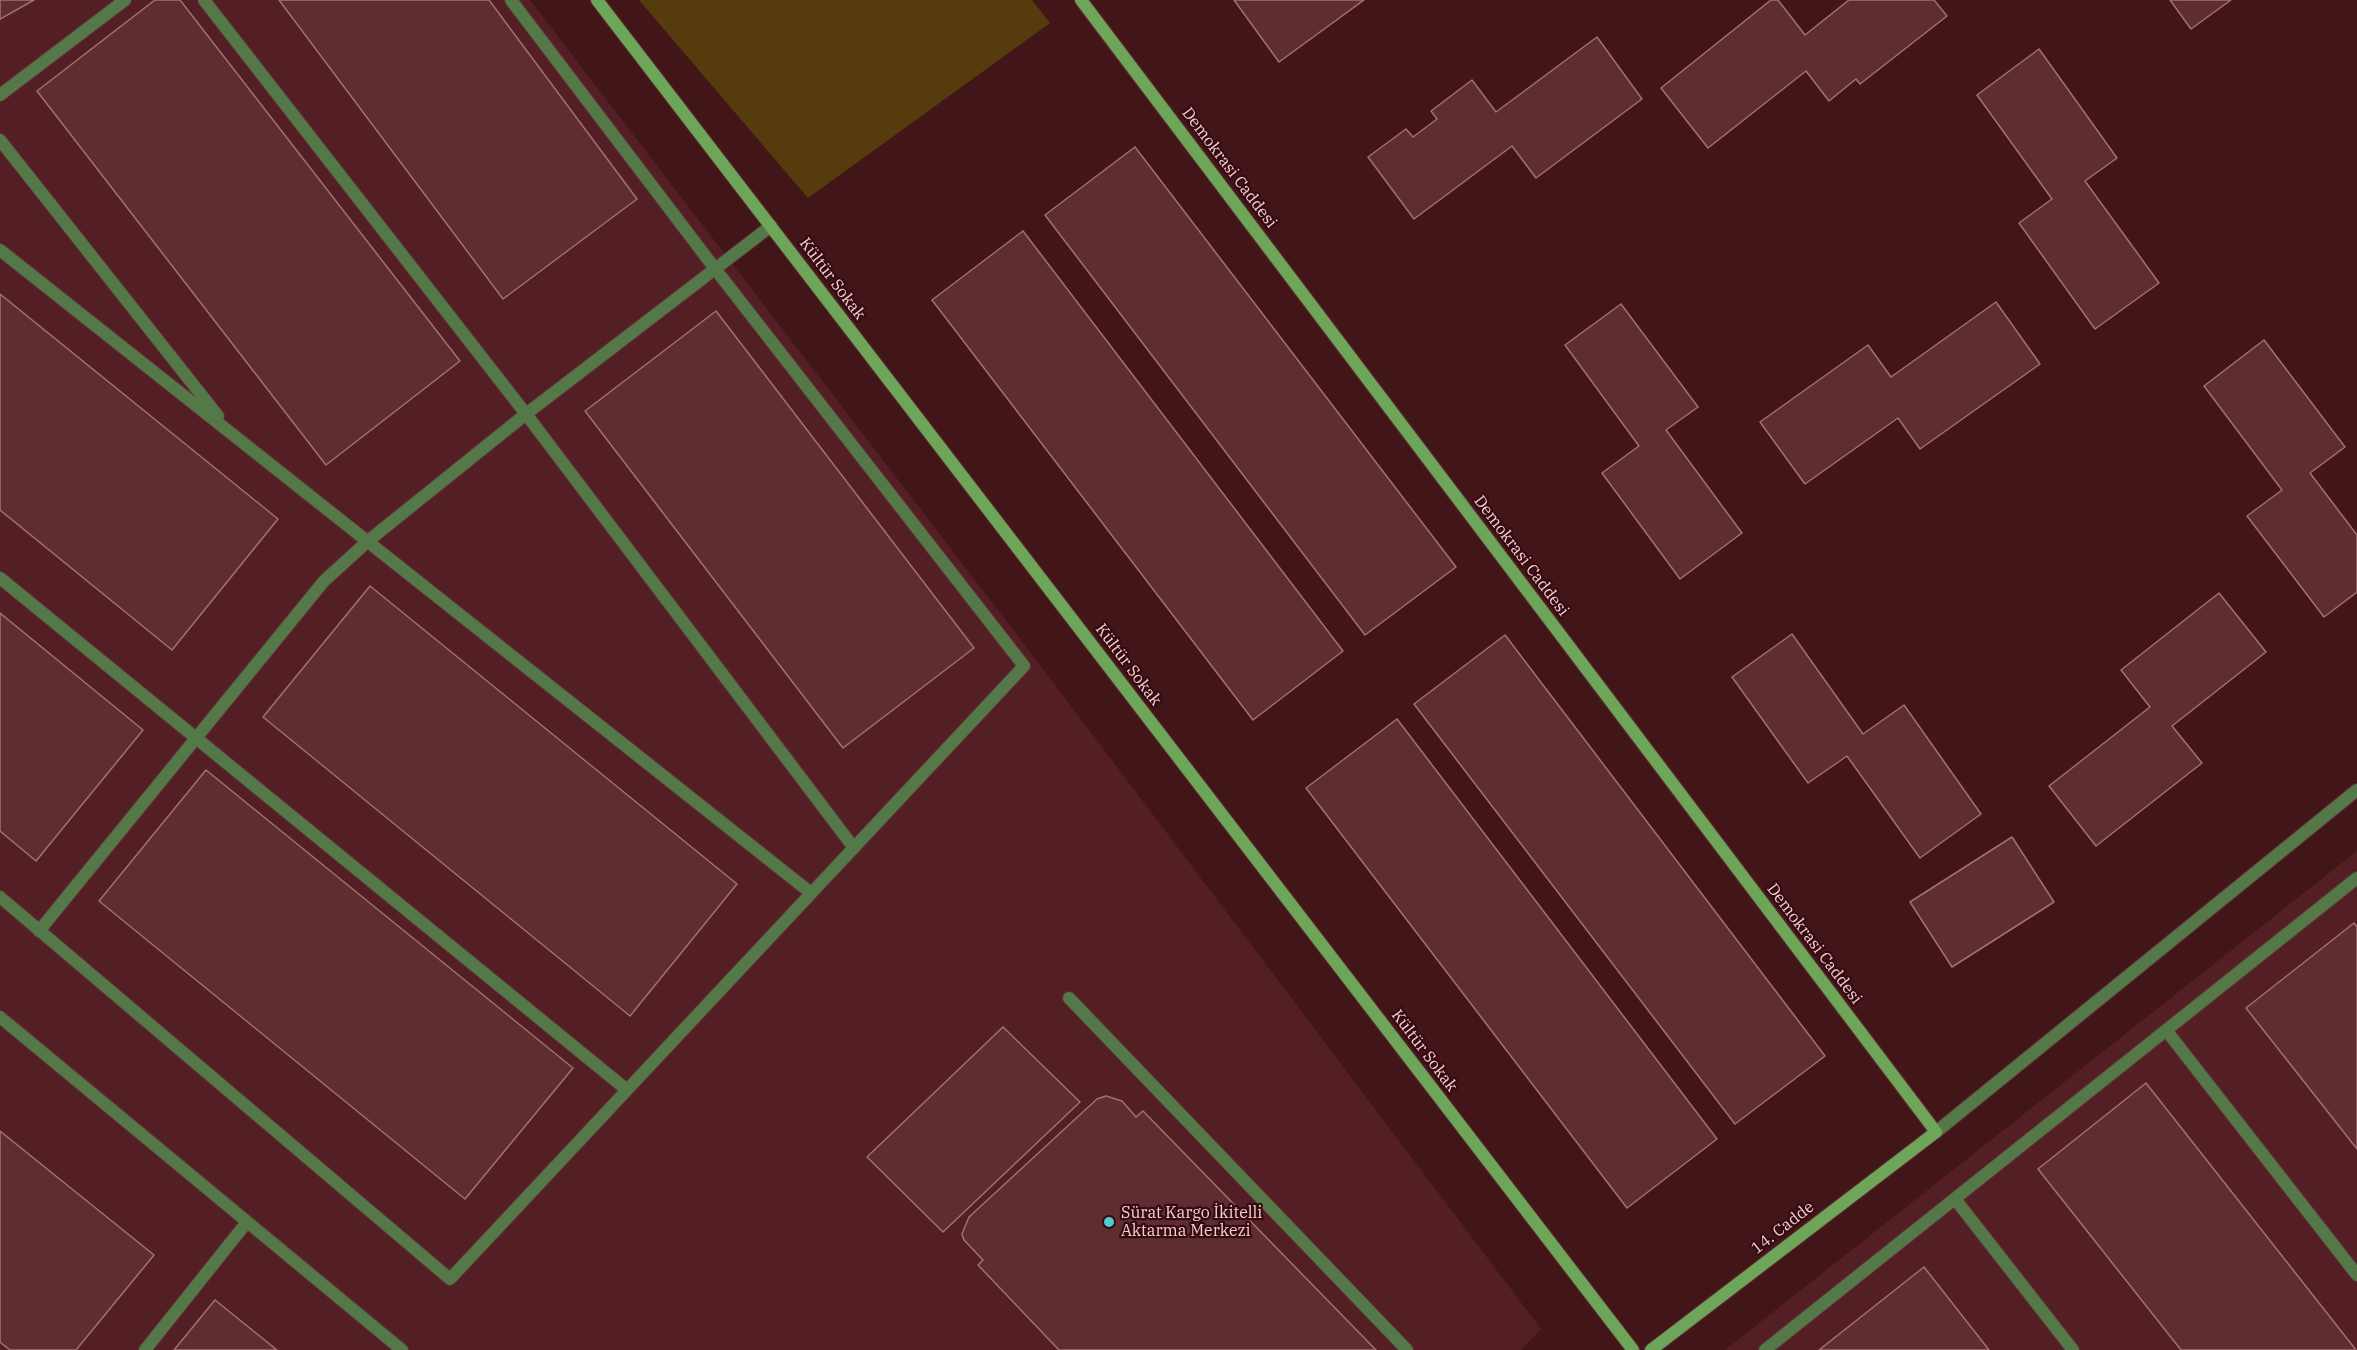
<!DOCTYPE html>
<meta charset="utf-8">
<style>
body{margin:0}
canvas{display:block;background:#421519}
</style>
<canvas width="2357" height="1350"></canvas>
<script>
const c = document.querySelector('canvas').getContext('2d');
c.lineJoin = 'round';
function fillPath(path, color) {
  c.fillStyle = color;
  c.fill(path, 'evenodd');
}
function shape(rows) {
  const path = new Path2D();
  for (const r of rows) {
    path.moveTo(r[0], r[1]);
    for (let i = 2; i < r.length; i += 2) path.lineTo(r[i], r[i + 1]);
  }
  return path;
}
function trace(path, color, width, dash) {
  c.strokeStyle = color;
  c.lineWidth = width;
  c.lineCap = dash ? 'butt' : 'round';
  c.setLineDash(dash || []);
  c.stroke(path);
}
function label(font, color, halo, rows, align = 'center') {
  c.font = font + ' "IBM Plex Serif",serif';
  c.lineWidth = 4.5;
  c.setLineDash([]);
  c.textBaseline = 'middle';
  c.strokeStyle = halo;
  c.fillStyle = color;
  for (const [text, x, y, turn = 0] of rows) {
    c.save();
    c.translate(x, y);
    c.rotate((+turn || 0) * Math.PI / 180);
    c.textAlign = isNaN(turn) ? turn : align;
    if (halo) c.strokeText(text, 0, 0);
    c.fillText(text, 0, 0);
    c.restore();
  }
}
fillPath(shape([
 [0,0,530,0,1037,661,1541,1329,1521,1350,0,1350],
 [2357,851,2357,1350,1725,1350]
]), '#531f24');
fillPath(shape([
 [639,0,1032,0,1050,23,808,198]
]), '#563c0c');
const building = shape([
 [0,0,34,0,0,19,0,0],
 [155,0,180,0,460,361,326,465,37,91,155,0],
 [279,0,489,0,637,199,503,299,279,0],
 [1234,0,1364,0,1279,62,1234,0],
 [1771,0,1778,0,1805,35,1849,0,1934,0,1947,16,1860,84,1856,79,1829,101,1806,71,1708,148,1661,88,1771,0],
 [2170,0,2231,0,2191,29,2170,0],
 [1597,37,1642,99,1536,178,1512,146,1414,219,1368,157,1406,129,1413,137,1437,119,1431,111,1472,80,1496,112,1597,37],
 [2039,49,2117,158,2085,181,2159,283,2095,329,2019,223,2052,199,1977,95,2039,49],
 [1135,147,1456,567,1365,635,1045,215,1135,147],
 [1023,231,1343,651,1253,720,932,300,1023,231],
 [0,294,278,519,172,650,0,510,0,294],
 [1996,302,2040,364,1920,449,1898,418,1805,484,1760,422,1868,345,1891,377,1996,302],
 [1621,304,1698,407,1666,430,1742,533,1680,579,1602,473,1639,446,1565,345,1621,304],
 [716,311,974,648,843,748,585,411,716,311],
 [2264,340,2345,447,2310,473,2357,535,2357,592,2324,617,2247,516,2282,490,2204,386,2264,340],
 [370,586,737,884,630,1016,263,717,370,586],
 [2219,593,2266,652,2172,726,2202,763,2096,846,2049,786,2150,707,2121,670,2219,593],
 [0,613,143,730,36,861,0,831,0,613],
 [1792,634,1863,734,1904,705,1981,814,1920,858,1847,756,1808,783,1732,677,1792,634],
 [1505,635,1825,1056,1735,1124,1414,704,1505,635],
 [1397,719,1717,1139,1627,1208,1306,788,1397,719],
 [206,770,573,1068,465,1199,99,901,206,770],
 [2012,837,2054,902,1952,967,1910,902,2012,837],
 [2354,923,2357,927,2357,1149,2246,1008,2354,923],
 [1003,1027,1080,1102,943,1232,867,1157,1003,1027],
 [2146,1083,2356,1350,2181,1350,2038,1169,2146,1083],
 [1106,1096,1122,1101,1136,1117,1143,1111,1376,1350,1059,1350,978,1265,983,1260,964,1240,962,1234,969,1217,1097,1099,1106,1096],
 [0,1131,154,1255,76,1350,10,1350,0,1342,0,1131],
 [1924,1267,1989,1350,1819,1350,1924,1267],
 [215,1300,277,1350,174,1350,215,1300]
]);
fillPath(building, '#5d2d2f');
trace(building, '#a56f70', 1.5);
const lane = shape([
 [204,0,526,414,854,848],
 [0,95,125,0],
 [0,140,218,416],
 [0,250,811,893],
 [0,578,627,1090],
 [0,897,450,1279,1024,666,716,270,511,0],
 [39,931,324,581,368,541,526,414,771,226],
 [1069,998,1407,1350],
 [0,1017,402,1350],
 [2166,1030,2357,1275],
 [1955,1199,2073,1350],
 [145,1350,247,1222],
 [1765,1350,2357,878]
]);
const street = shape([
 [1936,1132,2357,790]
]);
const secondary = shape([
 [597,0,1633,1350],
 [1081,0,1936,1132,1651,1350]
]);
trace(lane, '#5e3337', 14);
trace(street, '#5e3337', 14);
trace(secondary, '#5e3337', 14);
trace(lane, '#557849', 12);
trace(street, '#557849', 12);
trace(secondary, '#6ea659', 12);
for (const [x, y, r, color] of [
 [1109,1222,6,"#52ccd0"]
]) {
  const dot = new Path2D();
  dot.arc(x, y, r, 0, 2 * Math.PI);
  c.fillStyle = color;
  c.fill(dot);
  trace(dot, '#360a10', 2);
}
label('16px', '#f1d2d2', '#360a10', [
 ["Demokrasi Caddesi",1229,168,53],
 ["Kültür Sokak",832,279,53],
 ["Demokrasi Caddesi",1521,556,53],
 ["Kültür Sokak",1128,665,53],
 ["Demokrasi Caddesi",1814,944,53],
 ["Kültür Sokak",1424,1051,53],
 ["14. Cadde",1783,1228,-38]
]);
label('16px', '#f1d2d2', '#360a10', [
 ["Sürat Kargo İkitelli",1121,1213],
 ["Aktarma Merkezi",1121,1231]
], 'left');
</script>
